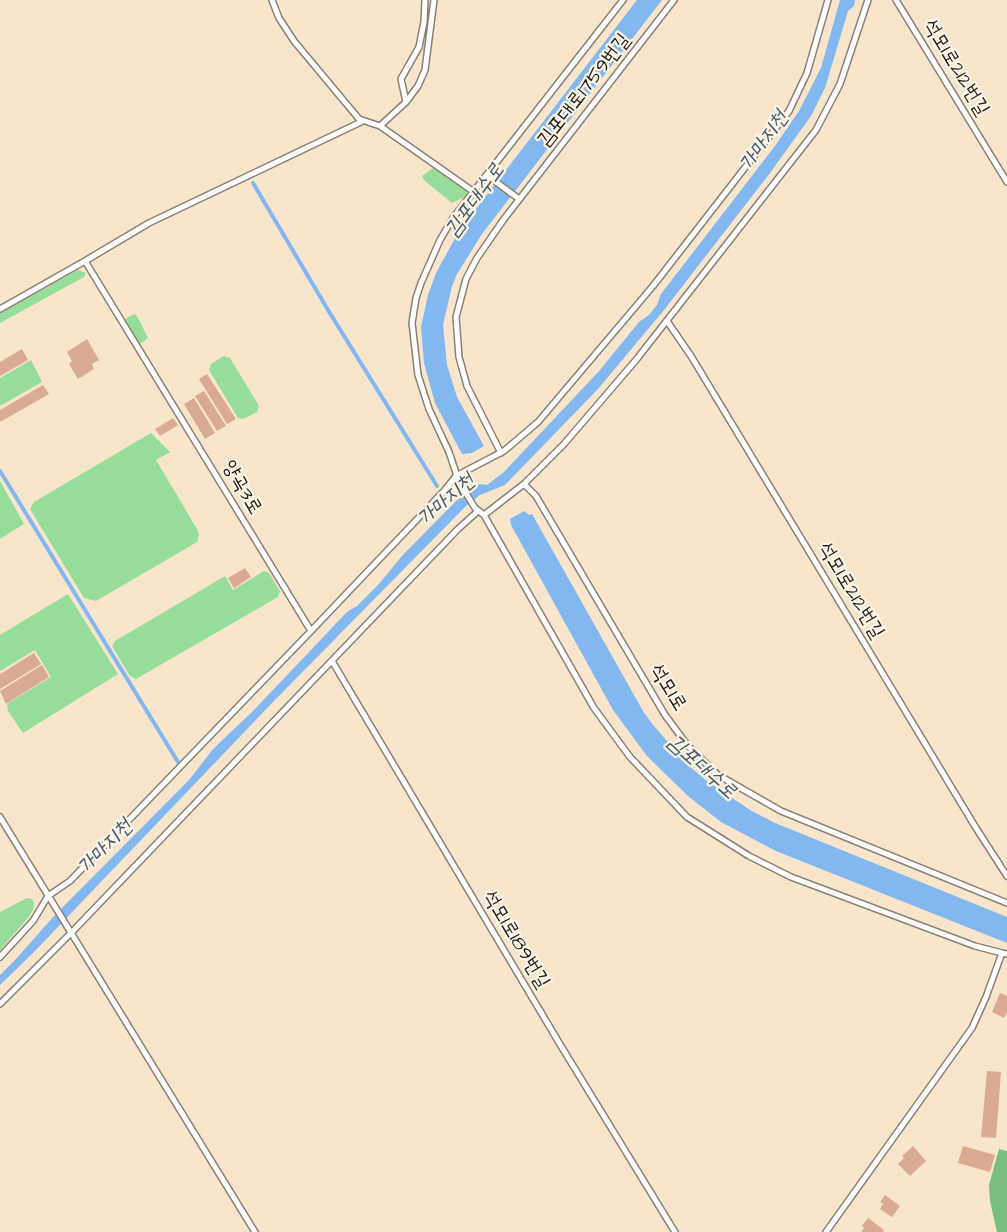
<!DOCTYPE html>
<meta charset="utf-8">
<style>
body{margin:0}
canvas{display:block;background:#f7e5cc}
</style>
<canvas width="1007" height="1232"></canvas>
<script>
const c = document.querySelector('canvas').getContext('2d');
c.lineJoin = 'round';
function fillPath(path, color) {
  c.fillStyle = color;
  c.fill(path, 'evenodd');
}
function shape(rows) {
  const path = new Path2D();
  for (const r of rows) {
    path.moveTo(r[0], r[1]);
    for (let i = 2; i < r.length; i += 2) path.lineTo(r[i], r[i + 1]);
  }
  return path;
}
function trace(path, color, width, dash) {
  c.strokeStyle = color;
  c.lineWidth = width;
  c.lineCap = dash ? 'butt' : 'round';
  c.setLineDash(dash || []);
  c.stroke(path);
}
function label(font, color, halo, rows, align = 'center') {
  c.font = font + ' "Architects Daughter","Poor Story",sans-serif';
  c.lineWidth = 4.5;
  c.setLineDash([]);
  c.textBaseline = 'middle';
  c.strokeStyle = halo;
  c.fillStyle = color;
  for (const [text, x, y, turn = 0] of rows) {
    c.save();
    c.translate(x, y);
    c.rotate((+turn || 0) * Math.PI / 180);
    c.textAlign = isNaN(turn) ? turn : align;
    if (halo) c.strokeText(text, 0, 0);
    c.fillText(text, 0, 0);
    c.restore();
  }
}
fillPath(shape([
 [433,168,467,191,466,196,452,203,425,181,422,176],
 [78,270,86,273,84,277,0,323,0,313],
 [134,314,137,316,148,338,140,344,125,319],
 [224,356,230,358,259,406,257,412,243,419,238,418,209,370,211,364],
 [31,360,42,382,0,406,0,378],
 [151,433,170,452,156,460,197,529,199,535,197,542,96,601,84,598,30,509,34,502],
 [0,481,24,524,0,539],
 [264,571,269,573,280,591,278,597,136,679,130,676,112,646,115,641,225,576,233,590],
 [68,594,118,674,23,733,8,711,7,704,51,677,35,650,0,671,0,635],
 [27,898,32,899,34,903,33,910,28,918,0,950,0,912]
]), '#96de99');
fillPath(shape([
 [999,1149,1007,1151,1007,1232,997,1232,990,1201,989,1185]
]), '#78bd81');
fillPath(shape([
 [637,0,662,0,482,234,457,274,452,286,443,325,447,365,457,397,484,446,472,453,462,454,435,403,424,363,421,327,428,295,436,273,459,231],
 [840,0,855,0,854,6,848,11,825,88,811,116,770,173,664,310,598,389,505,485,480,495,465,507,271,704,34,952,0,985,0,975,17,958,54,916,190,779,213,749,252,712,348,611,357,606,378,585,402,556,455,502,472,488,480,484,487,485,504,472,600,370,639,322,649,315,657,305,661,294,775,146,799,111,821,68],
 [524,511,529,515,532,514,643,711,653,725,689,766,707,781,750,810,775,823,1007,917,1007,943,776,851,721,822,688,796,647,756,613,710,511,525,510,519]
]), '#82b7f0');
trace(shape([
 [253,183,328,310,437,486],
 [0,471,178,762]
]), '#82b7f0', 4);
fillPath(shape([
 [87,339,99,360,92,364,94,369,78,379,69,364,72,361,67,352],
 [22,349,28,360,0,376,0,362],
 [207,374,236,419,227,424,199,379],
 [43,385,49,394,0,422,0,410],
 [204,391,226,426,217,431,195,396],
 [194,398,215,433,205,439,184,404],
 [173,418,178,425,160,436,155,429],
 [245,568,251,577,234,588,228,578],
 [34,653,41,664,0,689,0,674],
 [42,665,49,677,6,704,0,691],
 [1000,993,1007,996,1007,1012,1004,1018,992,1012],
 [987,1071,1001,1072,996,1138,981,1137],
 [913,1146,926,1161,910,1176,898,1164,904,1158,902,1156],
 [963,1146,995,1155,990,1172,958,1163],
 [885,1195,900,1206,892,1217,880,1209,883,1204,880,1202],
 [868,1218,884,1230,883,1232,861,1232,864,1228,862,1226]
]), '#daaa93');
const service = shape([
 [272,0,279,18,294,41,359,119,380,126,474,192],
 [623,0,453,218,440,240,421,283,416,298,412,323,418,375,429,409,449,452,459,482,475,508,484,515,524,484,536,496,665,715,688,746,718,775,781,811,1007,903],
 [896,0,1007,182],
 [406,102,401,79,419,47,424,22,425,0],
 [380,126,406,102,418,86,425,70,434,0],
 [488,176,519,199],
 [85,261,149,223,363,121],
 [0,309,85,261,311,631,444,491,456,476,504,451,538,422,653,286,789,111,807,73,828,0],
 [667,321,691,356,976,828,1007,876],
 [501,453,467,386,459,357,456,317,466,279,477,258,504,219,674,0],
 [524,484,564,444,636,360,816,130,840,84,868,0],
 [484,515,594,708,630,757,687,817,749,856,791,877,975,946,1002,953],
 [332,661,561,1046,675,1232],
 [0,817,255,1232],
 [0,957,33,921,48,896,70,881,311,631],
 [0,1004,72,932,458,529,478,511],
 [826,1232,972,1028,986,997,1002,953,1007,954]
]);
trace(service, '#8a8074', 8);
trace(service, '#fff', 5);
label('20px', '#1c1c1c', '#fcf5e5', [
 ["석모1로212번길",955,68,59],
 ["김포대로1759번길",585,91,-52],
 ["양곡3로",241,488,60],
 ["석모1로212번길",850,591,59],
 ["석모1로",667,688,58],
 ["석모1로189번길",515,940,59]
]);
label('italic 21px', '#455a71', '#fcf5e5', [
 ["가마지천",765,142,-55],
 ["김포대수로",476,201,-54],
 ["가마지천",447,501,-41],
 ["김포대수로",701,768,42],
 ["가마지천",106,848,-46]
]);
</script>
